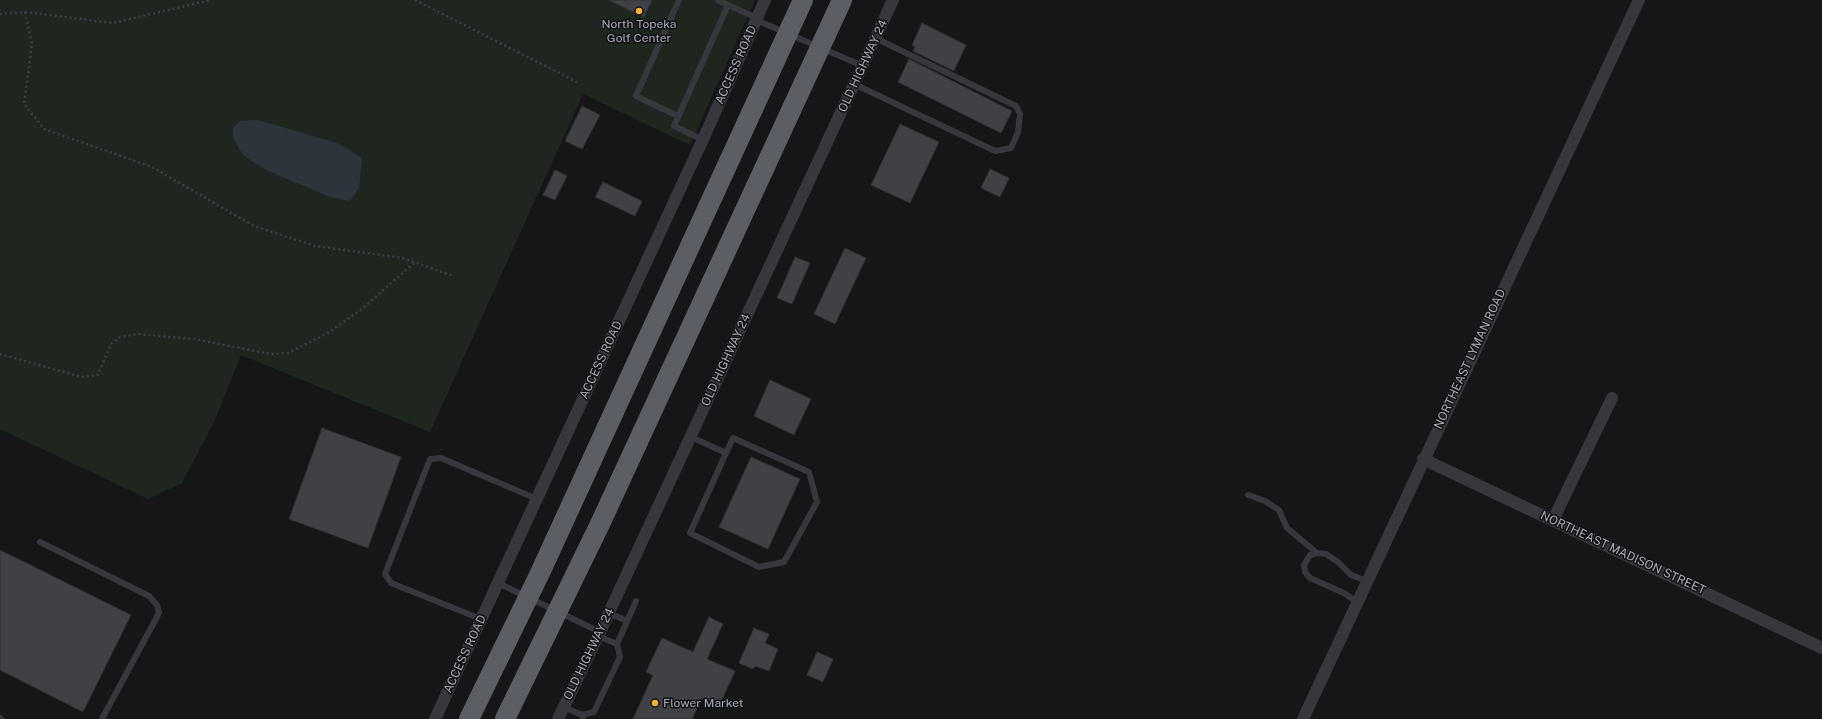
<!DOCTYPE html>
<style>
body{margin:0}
canvas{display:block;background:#161618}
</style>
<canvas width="1822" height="719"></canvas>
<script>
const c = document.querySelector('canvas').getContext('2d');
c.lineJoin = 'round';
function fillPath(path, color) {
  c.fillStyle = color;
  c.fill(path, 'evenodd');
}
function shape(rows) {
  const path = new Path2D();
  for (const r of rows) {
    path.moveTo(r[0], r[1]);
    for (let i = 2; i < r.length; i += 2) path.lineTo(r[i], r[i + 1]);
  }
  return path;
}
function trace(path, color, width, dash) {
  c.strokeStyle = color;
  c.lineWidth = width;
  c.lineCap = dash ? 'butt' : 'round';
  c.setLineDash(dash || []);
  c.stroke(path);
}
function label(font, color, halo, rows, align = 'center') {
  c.font = font + ' "Public Sans",sans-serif';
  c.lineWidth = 3;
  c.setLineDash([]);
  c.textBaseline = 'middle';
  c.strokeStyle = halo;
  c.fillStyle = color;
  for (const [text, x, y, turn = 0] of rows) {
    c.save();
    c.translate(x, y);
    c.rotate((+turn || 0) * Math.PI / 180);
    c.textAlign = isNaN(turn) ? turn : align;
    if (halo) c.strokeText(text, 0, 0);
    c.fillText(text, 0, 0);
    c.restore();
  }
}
fillPath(shape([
 [0,0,755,0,690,145,583,94,430,432,241,355,214,422,182,483,148,499,0,429]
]), '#1e261f');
fillPath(shape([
 [258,120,337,143,362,158,359,188,350,201,330,197,264,169,243,155,233,138,233,128,240,121]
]), '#2c353c');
const building = shape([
 [608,0,652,0,644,17,608,0],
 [922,23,966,45,954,71,913,51,915,47,912,45,922,23],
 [909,59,1012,111,1001,133,898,82,909,59],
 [582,106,600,115,582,149,565,141,582,106],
 [900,124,939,142,910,203,871,185,900,124],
 [990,169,1009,178,1000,197,981,188,990,169],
 [555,170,567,176,555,200,543,195,555,170],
 [603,182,642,201,635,216,595,197,603,182],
 [845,248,866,258,835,324,814,314,845,248],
 [795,257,810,263,792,304,777,298,795,257],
 [770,380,811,399,794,435,754,416,770,380],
 [322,428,401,457,368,548,289,519,322,428],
 [751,457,800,479,768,549,719,527,751,457],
 [0,550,131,615,83,712,0,670,0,550],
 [709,617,723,624,707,659,735,671,719,706,702,698,692,719,633,719,653,675,646,672,662,638,693,652,709,617],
 [754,628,769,634,765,643,778,649,769,671,755,666,753,669,739,663,754,628],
 [817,652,833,659,823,682,807,675,817,652]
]);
fillPath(building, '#404145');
trace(building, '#303034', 1);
trace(shape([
 [415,0,579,83],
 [25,12,32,44,24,104,44,129,152,167,254,226,315,246,403,258,453,276],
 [0,14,25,12,113,23,211,0],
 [0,354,82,377,98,375,111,344,120,337,138,334,194,339,271,354,288,353,326,334,362,309,415,262]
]), '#3d3f44', 2.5, [2, 3]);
trace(shape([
 [718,0,728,5],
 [756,20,863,66],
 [854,84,995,151,1011,148,1018,132,1020,114,1016,106,875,38],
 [678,116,636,96,679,0],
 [703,140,674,126,728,5,757,18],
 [691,437,726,453,690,533,759,567,784,562,817,502,809,472,733,438,726,453],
 [1248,495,1265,501,1279,510,1287,528,1317,553],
 [40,542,149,596,157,605,159,613,102,719],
 [498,583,600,632],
 [1357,602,1344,593,1310,578,1305,572,1304,565,1310,555,1317,553,1326,554,1338,562,1351,575,1367,581],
 [609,613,627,621],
 [481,619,391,583,385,574,430,459,441,458,537,499],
 [617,644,636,601],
 [564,707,582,715,583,719],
 [582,715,594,712,620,657,617,644,598,636],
 [0,718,1,719]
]), '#37383d', 6);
trace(shape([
 [1423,459,1822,648],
 [1553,520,1612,398],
 [435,719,705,135,765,0],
 [558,719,600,632,893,0],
 [1303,719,1639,0]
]), '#37383d', 12);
trace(shape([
 [469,719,540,573,803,0],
 [505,719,600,524,842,0]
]), '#5b5e65', 20);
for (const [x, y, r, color] of [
 [639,11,4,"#f2b134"],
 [655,703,4,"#f2b134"]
]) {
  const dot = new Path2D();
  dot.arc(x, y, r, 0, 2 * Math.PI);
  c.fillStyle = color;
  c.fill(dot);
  trace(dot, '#111113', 1.5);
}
label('12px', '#a8adb8', '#111113', [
 ["North Topeka",639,24],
 ["Golf Center",639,38],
 ["Flower Market",663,703,"left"]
]);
label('12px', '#a8adb8', '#111113', [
 ["ACCESS ROAD",736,65,-66],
 ["OLD HIGHWAY 24",863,66,-65],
 ["NORTHEAST LYMAN ROAD",1470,359,-65],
 ["ACCESS ROAD",601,360,-65],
 ["OLD HIGHWAY 24",726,360,-65],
 ["NORTHEAST MADISON STREET",1623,553,25],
 ["ACCESS ROAD",465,654,-65],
 ["OLD HIGHWAY 24",589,654,-64]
]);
</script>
